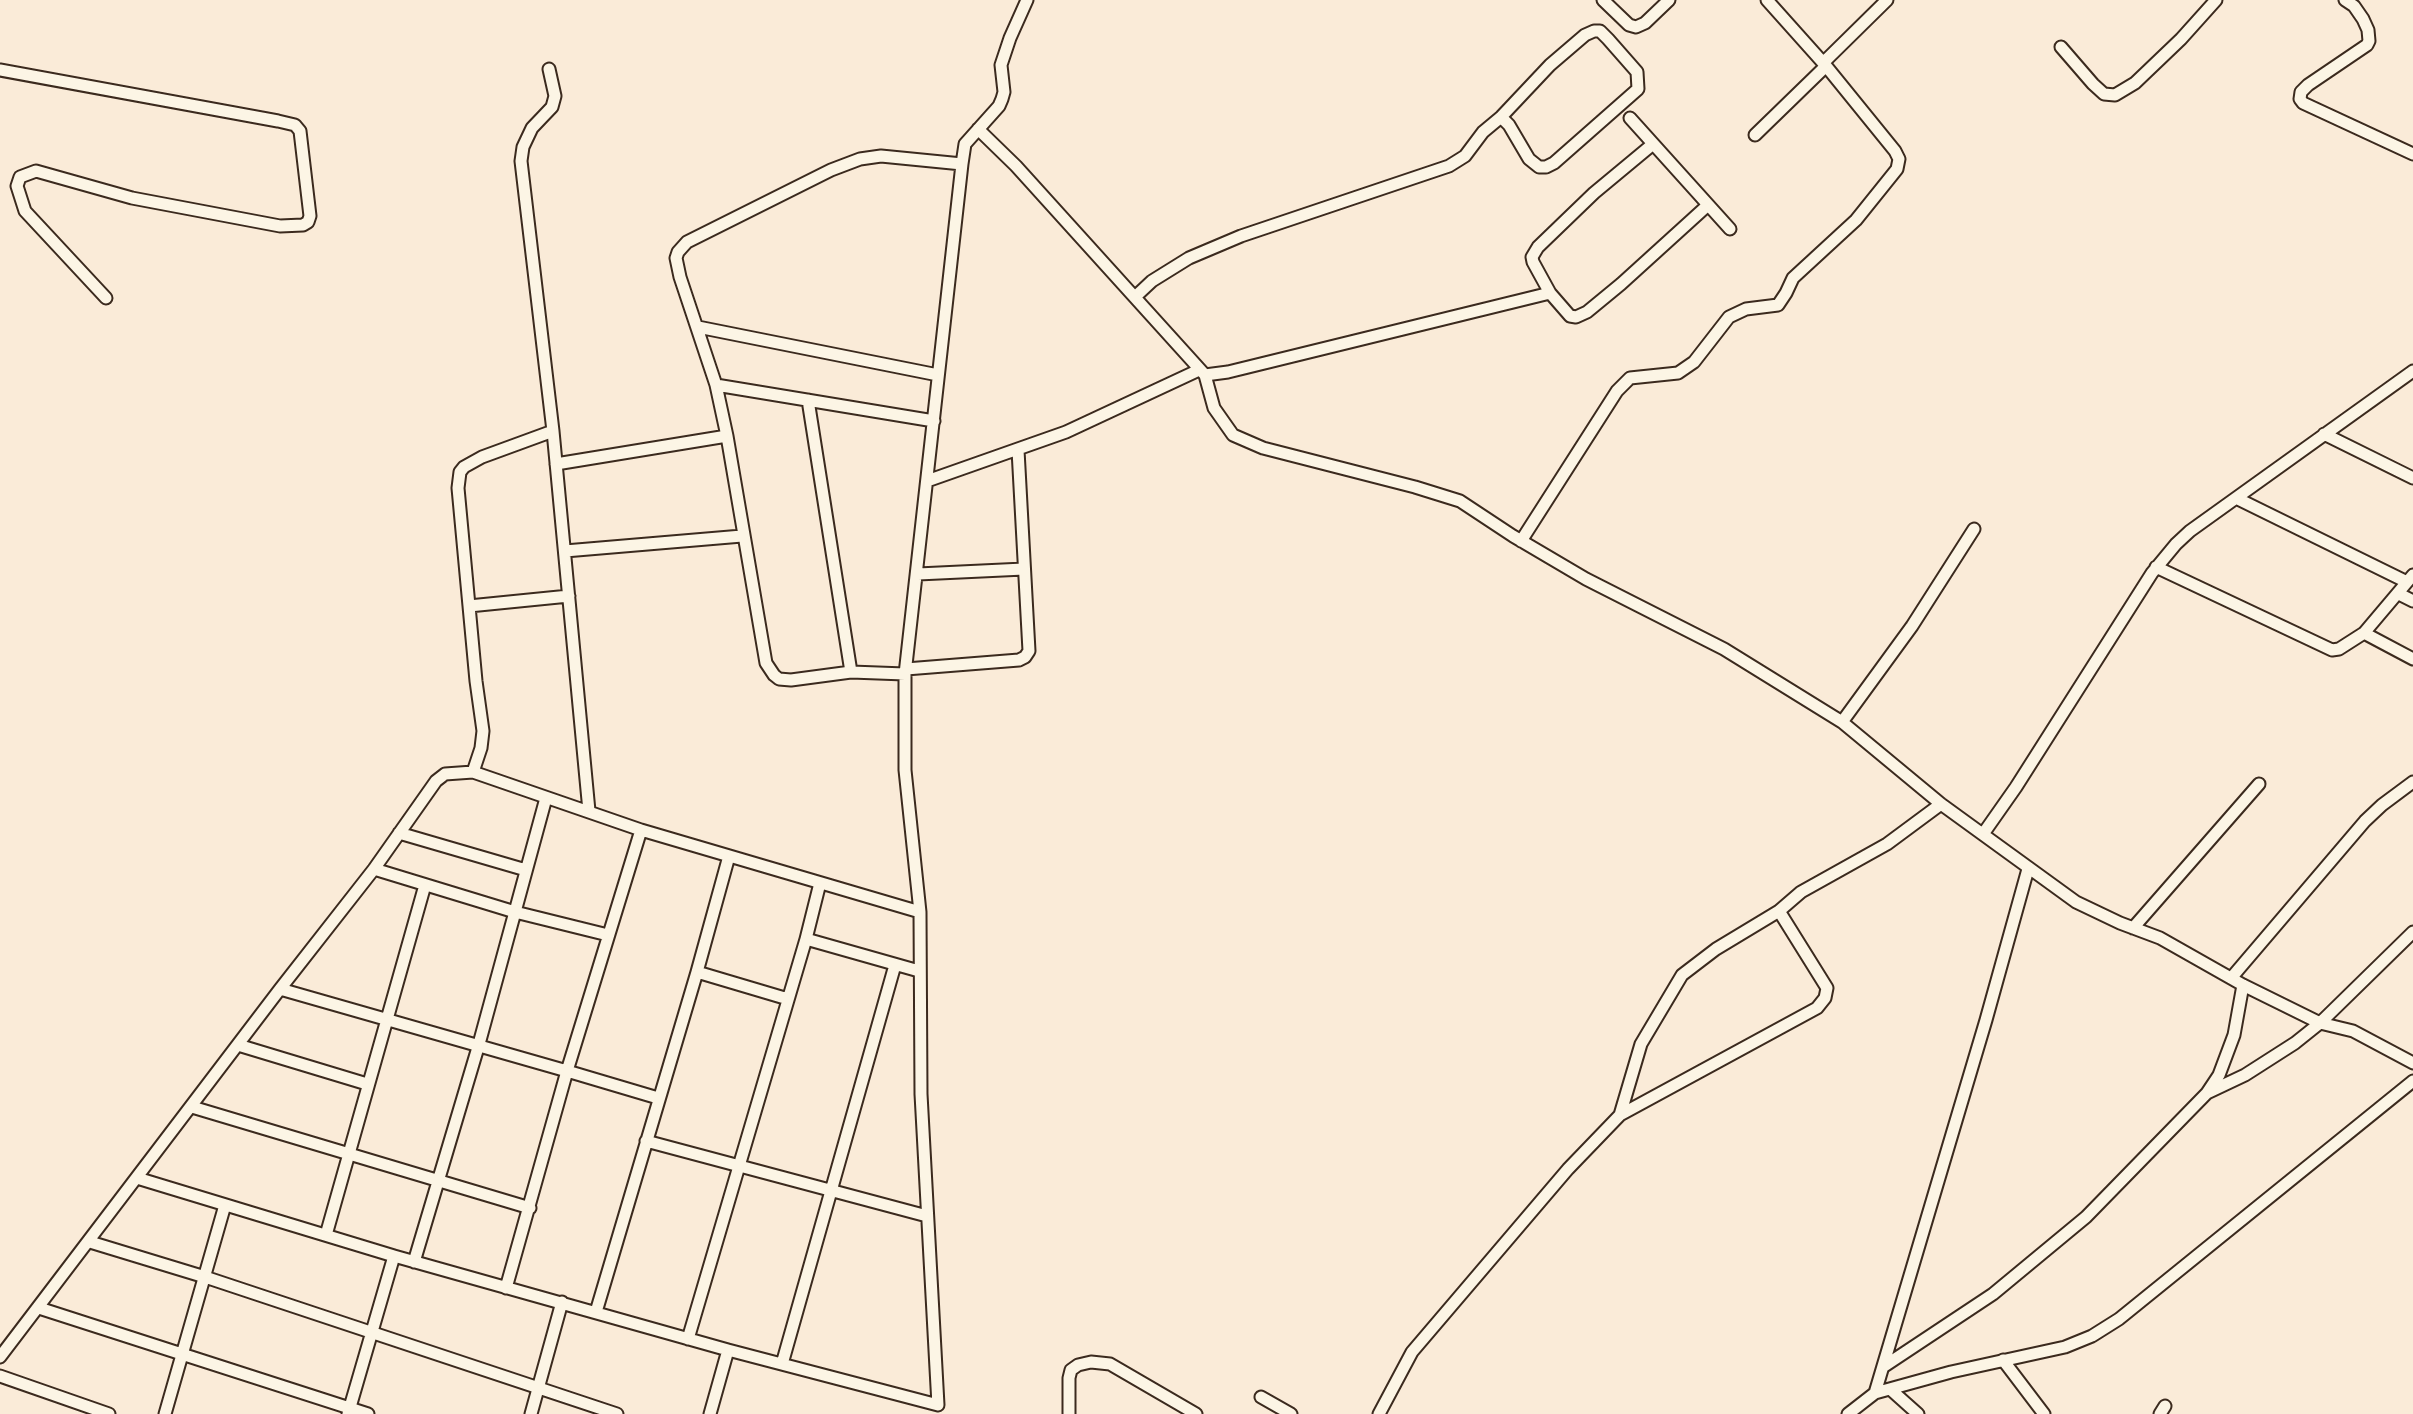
<!DOCTYPE html>
<style>
body{margin:0}
canvas{display:block;background:#faebd8}
</style>
<canvas width="2413" height="1414"></canvas>
<script>
const c = document.querySelector('canvas').getContext('2d');
c.lineJoin = 'round';
function shape(rows) {
  const path = new Path2D();
  for (const r of rows) {
    path.moveTo(r[0], r[1]);
    for (let i = 2; i < r.length; i += 2) path.lineTo(r[i], r[i + 1]);
  }
  return path;
}
function trace(path, color, width, dash) {
  c.strokeStyle = color;
  c.lineWidth = width;
  c.lineCap = dash ? 'butt' : 'round';
  c.setLineDash(dash || []);
  c.stroke(path);
}
const minor = shape([
 [1603,0,1629,25,1636,27,1645,23,1669,0],
 [2345,0,2354,6,2363,19,2368,30,2369,41,2367,45,2308,85,2301,92,2300,99,2303,103,2413,154],
 [2061,47,2093,84,2104,94,2115,95,2135,83,2181,39,2216,0],
 [1823,63,1887,0],
 [549,69,555,96,552,107,532,128,523,147,521,161,553,431,589,811],
 [0,70,278,121,295,125,300,131,310,216,308,222,303,225,280,226,132,198,36,171,20,177,17,186,25,211,106,298],
 [1630,118,1730,229],
 [978,129,1016,166,1205,375,1228,372,1550,293,1570,316,1576,317,1587,312,1621,284,1708,205],
 [1755,135,1826,66],
 [1550,293,1533,262,1532,257,1538,247,1594,193,1653,144],
 [1136,296,1152,281,1189,258,1241,236,1449,166,1465,156,1483,132,1501,117,1550,65,1585,35,1594,31,1600,31,1608,39,1637,72,1638,89,1554,163,1546,167,1539,167,1529,159,1509,125,1501,117],
 [698,327,938,375],
 [1205,375,1214,408,1233,435,1263,448,1415,487,1460,501,1513,536,1586,579,1724,649,1842,722,1941,804,2076,902,2120,923,2160,938,2243,985,2320,1023,2353,1031,2413,1063],
 [716,385,934,421],
 [808,400,851,672],
 [2324,434,2413,478],
 [556,464,727,436],
 [927,481,1066,432,1199,370],
 [2236,498,2407,582],
 [1521,541,1617,391,1630,378,1678,373,1694,362,1729,317,1746,309,1778,305,1786,293,1793,278,1856,220,1897,169,1899,159,1895,151,1826,66,1767,0],
 [565,551,742,536],
 [2156,567,2332,650,2339,649,2364,633,2413,575],
 [918,574,1024,569],
 [2399,594,2413,601],
 [469,606,569,596],
 [2364,633,2413,659],
 [906,669,1019,660,1025,657,1029,651,1018,450],
 [905,674,851,672,791,680,779,679,774,675,766,663,727,436,716,385,680,277,676,258,678,252,687,242,831,170,860,159,881,156,962,164],
 [1842,722,1912,626,1974,529],
 [473,772,481,748,483,731,476,681,458,488,460,472,464,467,482,457,553,431],
 [399,833,526,870],
 [1983,834,2016,787,2152,573,2176,544,2190,531,2413,371],
 [374,869,515,912,608,935],
 [920,912,905,770,905,674,962,164,965,144,999,106,1002,99,1004,92,1001,65,1010,38,1027,0],
 [2133,928,2259,784],
 [806,939,919,971],
 [697,972,788,999],
 [2232,977,2365,821,2382,805,2413,782],
 [280,989,567,1071,641,830],
 [238,1045,367,1084],
 [2207,1093,2245,1075,2295,1043,2320,1023,2413,932],
 [192,1107,530,1208],
 [1620,1115,1817,1008,1825,998,1827,988,1779,911],
 [646,1141,927,1216],
 [137,1178,394,1256],
 [326,1235,425,885],
 [90,1242,205,1277,617,1414],
 [414,1262,479,1044,546,798],
 [506,1288,567,1071,658,1098],
 [39,1308,368,1414],
 [596,1312,697,972,729,856],
 [688,1339,806,939,820,883],
 [0,1357,280,989,374,869,436,781,445,774,473,772,641,830,920,912,921,1094,938,1405,728,1350],
 [2003,1360,2044,1414],
 [782,1364,895,965],
 [1883,1367,1993,1294,2086,1217,2207,1093,2219,1075,2234,1035,2243,985],
 [0,1376,109,1414],
 [1890,1389,1918,1414],
 [1875,1393,1986,1020,2028,869],
 [1261,1397,1291,1414],
 [165,1414,225,1205],
 [348,1414,394,1256,728,1350,710,1414],
 [531,1414,562,1302],
 [1069,1414,1069,1378,1071,1370,1078,1365,1091,1362,1110,1364,1196,1414],
 [1379,1414,1412,1352,1568,1169,1620,1115,1641,1044,1682,975,1716,949,1779,911,1801,892,1887,844,1941,804],
 [1848,1414,1875,1393,1951,1372,2065,1347,2092,1336,2119,1319,2413,1081],
 [2160,1414,2165,1406]
]);
trace(minor, '#3b2a1e', 15);
trace(minor, '#fcf5e5', 11);
</script>
